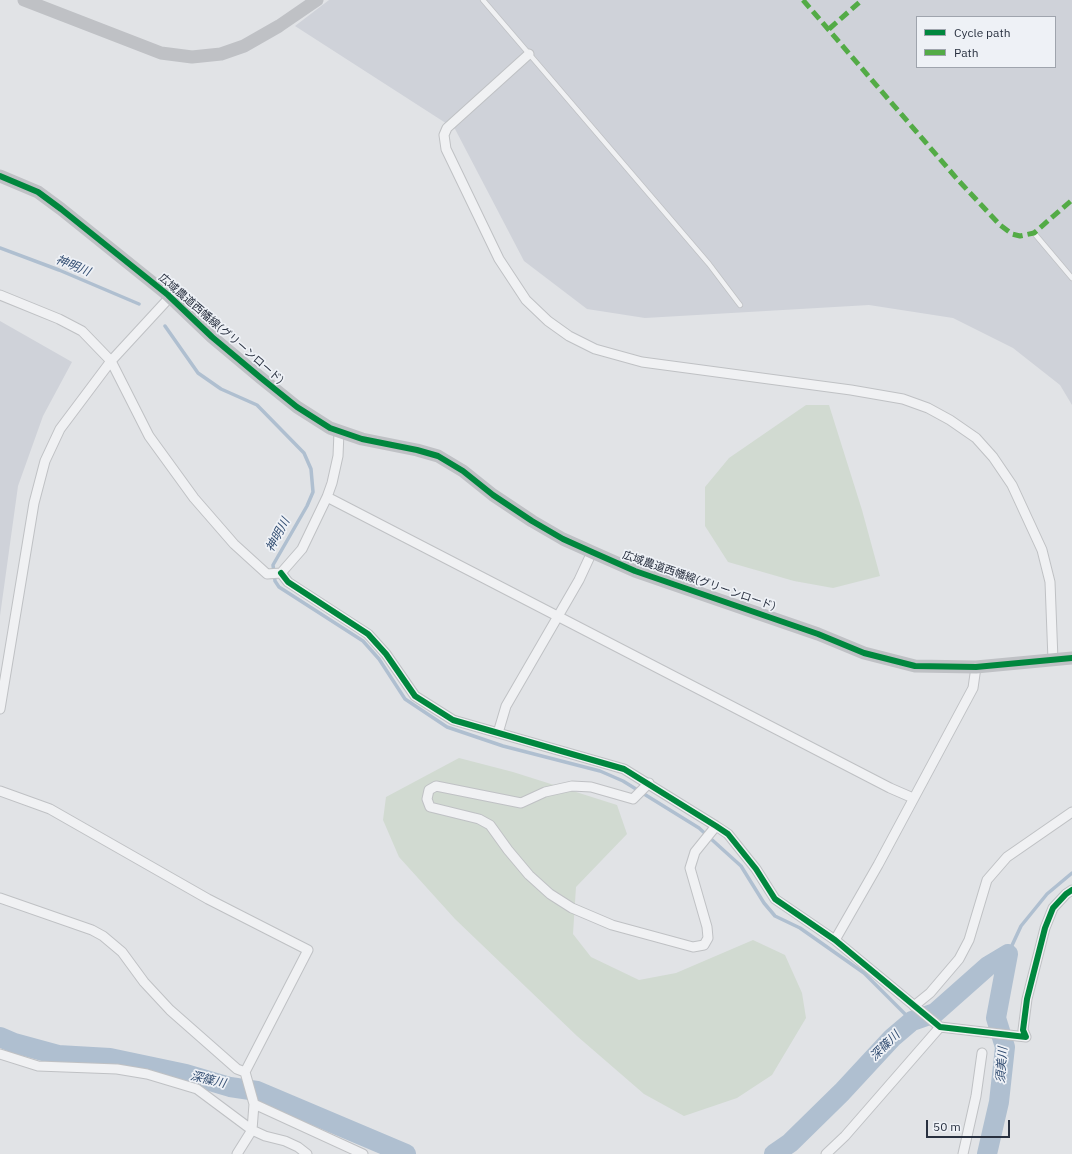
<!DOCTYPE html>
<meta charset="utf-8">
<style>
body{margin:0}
#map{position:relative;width:1072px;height:1154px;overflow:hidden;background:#e1e3e6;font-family:"IBM Plex Sans",sans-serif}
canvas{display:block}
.legend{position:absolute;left:916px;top:16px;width:140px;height:52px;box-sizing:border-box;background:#eef1f6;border:1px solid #9fa4ad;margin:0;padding:5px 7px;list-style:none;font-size:12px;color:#28303f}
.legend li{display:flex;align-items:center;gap:8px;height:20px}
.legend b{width:20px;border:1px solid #9fa4ad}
.scale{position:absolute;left:926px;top:1120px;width:84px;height:18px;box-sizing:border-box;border:2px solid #28303f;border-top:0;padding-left:5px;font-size:12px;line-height:14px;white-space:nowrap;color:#28303f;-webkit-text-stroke:3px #eef1f6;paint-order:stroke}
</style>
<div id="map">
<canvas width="1072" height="1154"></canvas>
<ul class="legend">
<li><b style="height:5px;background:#00873e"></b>Cycle path</li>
<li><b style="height:5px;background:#53ab46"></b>Path</li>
</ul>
<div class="scale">50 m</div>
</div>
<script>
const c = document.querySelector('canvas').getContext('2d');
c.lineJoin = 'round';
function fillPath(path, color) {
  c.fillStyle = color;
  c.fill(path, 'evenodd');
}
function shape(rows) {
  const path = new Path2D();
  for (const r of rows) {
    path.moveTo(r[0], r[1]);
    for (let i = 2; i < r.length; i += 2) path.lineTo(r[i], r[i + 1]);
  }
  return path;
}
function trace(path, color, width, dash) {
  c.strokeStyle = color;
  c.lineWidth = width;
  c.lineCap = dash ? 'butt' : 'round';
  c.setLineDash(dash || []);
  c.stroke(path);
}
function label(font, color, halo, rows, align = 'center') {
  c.font = font + ' "IBM Plex Sans","Noto Sans JP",sans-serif';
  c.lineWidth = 3.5;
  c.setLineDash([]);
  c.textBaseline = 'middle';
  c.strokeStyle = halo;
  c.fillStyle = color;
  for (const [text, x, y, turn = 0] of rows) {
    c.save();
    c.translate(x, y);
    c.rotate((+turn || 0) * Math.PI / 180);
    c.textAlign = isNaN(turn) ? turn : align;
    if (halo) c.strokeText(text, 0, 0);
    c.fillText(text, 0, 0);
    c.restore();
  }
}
fillPath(shape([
 [329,0,1072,0,1072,405,1060,385,1013,348,953,318,869,305,645,318,587,309,524,261,455,129,295,26],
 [917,17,1055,17,1055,67,917,67],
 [0,321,72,362,43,416,18,486,0,616]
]), '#cfd2d9');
fillPath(shape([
 [806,405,829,405,862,510,880,576,833,588,794,581,728,562,705,526,705,487,729,458],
 [459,758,513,772,617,805,627,834,576,887,573,934,591,957,639,980,676,973,753,940,785,955,802,993,806,1018,772,1075,737,1098,684,1116,644,1094,577,1036,455,919,399,857,383,820,386,797]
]), '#d1dad1');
trace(shape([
 [0,248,59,270,139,304],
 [165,326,198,373,221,389,257,405,304,453,311,469,313,492,307,506,273,565,275,581,279,587,363,641,379,659,405,699,447,727,503,746,600,771,623,781,699,828,741,866,764,903,775,916,800,928,864,973,912,1021],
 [1008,954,1021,926,1047,894,1072,873]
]), '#afbfd0', 3.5);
trace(shape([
 [0,1037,14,1043,58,1055,110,1058,186,1074,230,1087,257,1091,406,1154],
 [774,1154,790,1143,842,1092,892,1038,912,1021,935,1013,988,966,1008,954],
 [987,1154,999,1102,1005,1047,996,1018,1008,954]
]), '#afbfd0', 20);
const lane = shape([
 [483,0,709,264,740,305],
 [1034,233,1072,278]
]);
const street = shape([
 [529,54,447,128,444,135,446,149,499,259,526,300,548,321,569,336,595,349,642,362,851,390,903,399,928,408,950,420,976,438,993,457,1012,485,1042,550,1050,582,1053,660],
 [0,295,59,319,82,331,111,361,149,436,194,498,234,544,267,574,281,573,302,549,327,497,332,483,338,456,339,432],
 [327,497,890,788,913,798],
 [281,573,288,582,368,634,386,654,415,696,453,720,624,769,716,826,728,834,756,869,775,899,835,940,940,1027,1026,1037,1023,1030,1027,999,1045,928,1053,908,1066,894,1072,890],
 [0,709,34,503,45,461,60,429,111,361,170,297],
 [498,733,506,706,579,580,592,552],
 [649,783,633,799,591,787,572,786,545,792,521,803,436,786,429,790,427,799,430,807,479,819,490,825,508,850,529,875,550,894,572,908,612,925,693,947,704,945,708,938,707,927,690,868,695,852,716,826],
 [0,791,50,809,208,899,308,950,245,1072,254,1104,252,1130,237,1154],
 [0,898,92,930,103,936,122,952,144,982,170,1010,237,1069,245,1072],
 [835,940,878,865,973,688,976,667],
 [914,1006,930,993,959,959,969,940,987,880,1007,857,1072,812],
 [0,1054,38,1066,117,1069,147,1074,197,1089,252,1130,265,1136,285,1141,298,1147,307,1154],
 [254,1104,363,1154],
 [826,1154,845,1136,940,1027],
 [963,1154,976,1096,982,1053]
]);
trace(lane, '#bfc1c4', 6);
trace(street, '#bfc1c4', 11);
trace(lane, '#f0f1f3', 4.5);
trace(street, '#f0f1f3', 9);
trace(shape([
 [24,0,161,53,192,57,221,54,244,46,279,26,317,0],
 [0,176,38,192,61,209,168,295,212,337,261,378,297,407,330,428,362,439,417,450,438,456,463,471,493,495,532,521,563,539,592,552,635,571,818,634,864,653,915,666,976,667,1072,658]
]), '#bfc1c5', 13);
trace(shape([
 [803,0,958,180,1000,225,1012,234,1020,236,1034,233,1072,200],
 [829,29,862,0]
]), '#53ab46', 5, [10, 5]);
trace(shape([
 [0,176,38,192,61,209,168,295,212,337,261,378,297,407,330,428,362,439,417,450,438,456,463,471,493,495,532,521,563,539,592,552,635,571,818,634,864,653,915,666,976,667,1072,658],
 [281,573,288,582,368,634,386,654,415,696,453,720,624,769,716,826,728,834,756,869,775,899,835,940,940,1027,1026,1037,1023,1030,1027,999,1045,928,1053,908,1066,894,1072,890]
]), '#00873e', 6);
label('11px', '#28303f', '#eef1f6', [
 ["広域農道西幡線(グリーンロード)",221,329,41],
 ["広域農道西幡線(グリーンロード)",699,581,19]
]);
label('italic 12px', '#334e72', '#eef1f6', [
 ["神明川",73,266,22],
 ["神明川",278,535,-62],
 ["深篠川",885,1046,-45],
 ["須美川",1002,1065,-86],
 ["深篠川",208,1080,13]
]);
</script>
